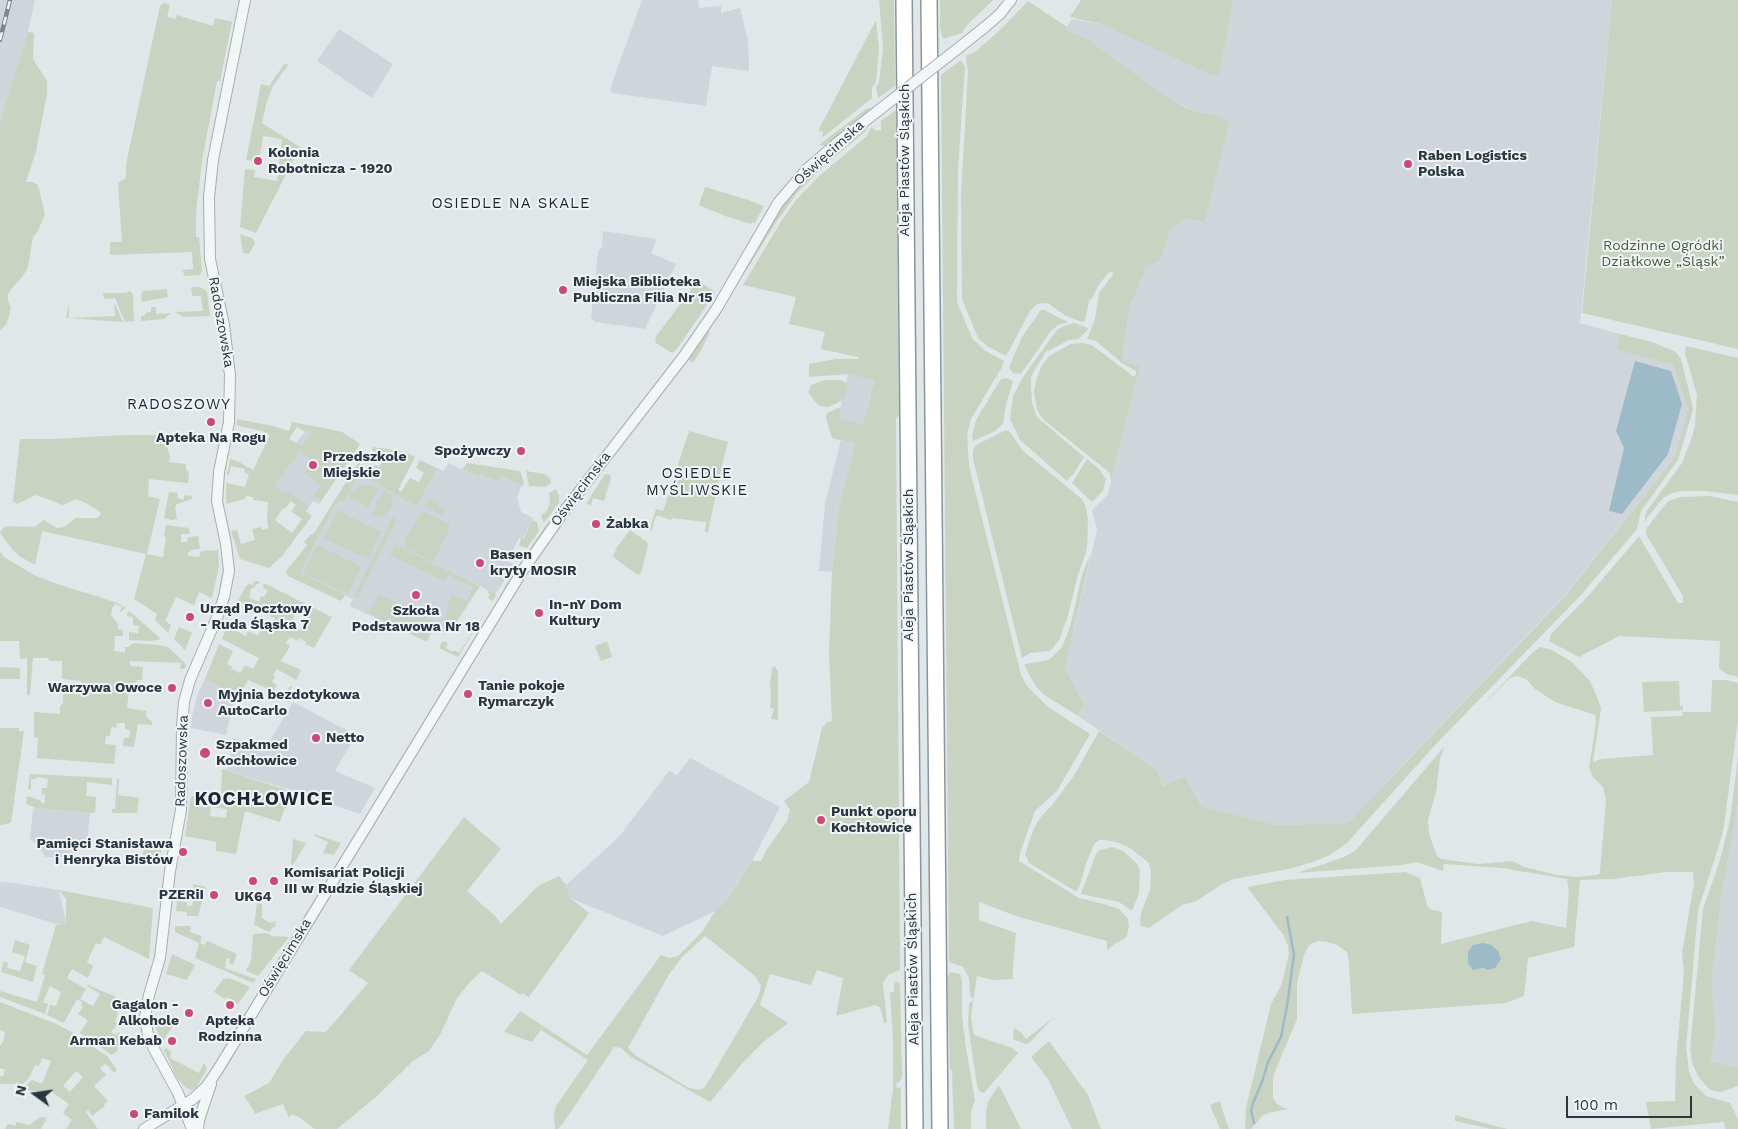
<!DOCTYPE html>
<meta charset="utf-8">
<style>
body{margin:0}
#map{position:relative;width:1738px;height:1129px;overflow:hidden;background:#e1e6e9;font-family:"Work Sans",sans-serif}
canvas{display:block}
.north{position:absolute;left:10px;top:1069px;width:50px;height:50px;-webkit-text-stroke:4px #f0f4f6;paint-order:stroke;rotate:284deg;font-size:14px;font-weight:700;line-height:20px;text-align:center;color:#2a3640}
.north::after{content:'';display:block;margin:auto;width:18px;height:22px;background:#2a3640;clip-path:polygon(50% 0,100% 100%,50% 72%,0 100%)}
.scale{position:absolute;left:1566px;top:1096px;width:126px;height:22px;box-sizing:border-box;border:2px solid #2a3640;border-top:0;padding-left:6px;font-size:15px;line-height:18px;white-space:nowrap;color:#2a3640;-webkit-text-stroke:4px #f0f4f6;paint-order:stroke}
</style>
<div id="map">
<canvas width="1738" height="1129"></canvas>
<div class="north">N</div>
<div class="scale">100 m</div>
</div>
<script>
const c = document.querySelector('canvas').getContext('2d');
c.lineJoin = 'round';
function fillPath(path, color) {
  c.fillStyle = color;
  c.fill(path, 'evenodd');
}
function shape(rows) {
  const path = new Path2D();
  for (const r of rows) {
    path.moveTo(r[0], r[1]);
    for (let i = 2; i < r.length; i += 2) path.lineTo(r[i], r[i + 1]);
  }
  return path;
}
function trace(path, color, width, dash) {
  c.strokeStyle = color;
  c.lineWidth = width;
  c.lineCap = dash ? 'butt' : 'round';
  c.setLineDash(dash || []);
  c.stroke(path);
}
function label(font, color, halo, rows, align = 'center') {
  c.font = font + ' "Work Sans",sans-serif';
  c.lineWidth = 4;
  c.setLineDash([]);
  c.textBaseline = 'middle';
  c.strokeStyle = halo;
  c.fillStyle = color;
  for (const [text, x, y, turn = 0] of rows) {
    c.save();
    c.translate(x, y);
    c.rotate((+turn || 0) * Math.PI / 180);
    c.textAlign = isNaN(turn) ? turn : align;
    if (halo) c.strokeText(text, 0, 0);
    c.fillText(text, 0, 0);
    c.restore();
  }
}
fillPath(shape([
 [0,0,35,0,28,32,0,121],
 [642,0,698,0,699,8,721,6,721,13,740,8,748,41,749,71,712,66,706,106,612,93,610,89],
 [1233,0,1612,0,1580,323,1620,334,1616,350,1673,365,1688,409,1674,458,1564,596,1348,823,1277,825,1201,806,1185,776,1163,786,1157,770,1078,716,1084,705,1065,667,1097,530,1092,510,1108,494,1140,366,1122,361,1129,310,1146,268,1160,260,1170,231,1184,218,1203,223,1219,116,1189,109,1166,96,1086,38,1065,30,1072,19,1101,24,1220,73],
 [339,29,393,64,372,98,317,61],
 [603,231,657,239,651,253,676,264,645,329,595,322,591,318,598,251,602,247],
 [848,374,874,379,863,424,838,418],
 [310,425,342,432,360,444,319,504,313,501,306,511,268,483,293,447],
 [841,440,855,444,839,507,832,572,819,571,825,504],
 [448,463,479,477,481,474,498,482,501,476,522,486,517,497,521,512,533,518,523,539,519,538,508,561,514,565,495,595,480,586,450,632,432,632,427,642,350,606,353,599,299,574,335,505,345,501,358,472,417,507,437,468,444,471],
 [205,679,238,697,232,707,226,735,191,728,192,716,198,693],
 [293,702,356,735,335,771,375,788,360,814,291,790,227,771,233,738,267,746],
 [690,758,780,807,752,861,727,900,715,911,663,936,570,898,566,885,618,838,669,771,677,775],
 [1738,804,1738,1068,1711,1061,1716,1029,1713,1004,1712,979,1721,899],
 [36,808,90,813,87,844,69,857,46,857,34,842,30,839,33,809],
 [6,882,59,890,67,927,0,907,0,883]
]), '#cfd5db');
fillPath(shape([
 [879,0,894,0,895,86,878,98,876,87,879,82,883,49],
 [940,0,993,0,966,26,962,33,943,39,940,28],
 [1081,0,1233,0,1220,73,1214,76,1101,24,1070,17],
 [1612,0,1738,0,1738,349,1582,313],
 [1028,1,1067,27,1066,30,1086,38,1166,96,1188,109,1219,116,1229,123,1204,223,1184,218,1170,231,1160,260,1146,268,1129,310,1122,361,1140,366,1111,481,1110,473,1044,420,1037,410,1034,392,1036,381,1041,367,1049,356,1071,344,1082,343,1092,345,1134,377,1136,374,1136,371,1122,363,1096,341,1087,339,1095,319,1099,293,1114,273,1111,272,1108,273,1098,286,1093,297,1089,301,1085,321,1082,322,1066,316,1049,304,1045,303,1037,304,1030,311,1006,356,987,346,978,338,962,299,961,194,968,72,966,56,975,52,1000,30],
 [164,3,170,5,167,17,175,19,177,15,213,26,215,18,232,22,220,81,217,81,202,161,196,213,196,237,199,237,202,271,200,275,184,276,183,270,193,269,192,252,110,255,110,242,122,242,118,183,126,178,126,164,160,6],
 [876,20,879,49,876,82,872,88,872,98,823,137,822,136,823,132,818,131],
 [28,32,34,33,33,59,47,81,47,93,36,151,26,182,33,182,38,185,45,214,38,231,33,237,28,267,23,276,12,288,8,294,8,300,11,308,9,316,7,323,0,331,0,121],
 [961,60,965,67,958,169,957,302,972,338,984,350,1004,361,1002,367,971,419,967,435,969,466,1021,675,1027,686,1048,707,1090,734,1057,791,1035,811,1020,853,1019,861,1079,898,1100,903,1119,909,1128,919,1129,926,1127,936,1124,939,1114,944,1107,951,1107,941,1019,917,979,902,979,920,1016,933,1013,968,1013,979,993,980,977,976,971,1017,974,1035,1012,1048,1018,1053,984,1093,979,1091,977,1085,968,1025,969,1004,974,999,970,996,969,978,963,967,949,962,941,75],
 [285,63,288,65,273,86,267,101,262,123,300,147,256,233,240,227,245,169,255,170,254,177,277,181,282,139,263,136,259,162,246,160,261,84,269,86],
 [872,108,873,109,826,146,819,145,866,109],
 [896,110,899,415,896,418,900,970,888,975,883,983,887,1022,884,1023,880,1007,875,1005,836,1016,843,978,817,970,811,985,770,974,760,1005,788,1023,762,1043,740,1066,710,1102,631,1057,621,1048,614,1047,566,1119,558,1129,555,1129,554,1113,556,1106,588,1060,541,1030,532,1042,504,1032,520,1011,587,1055,661,955,669,958,678,956,703,931,715,911,727,900,735,888,752,861,761,861,767,849,787,821,790,810,784,801,809,782,822,728,827,722,832,721,829,653,832,572,839,507,855,444,832,438,826,419,827,413,838,408,841,409,839,418,863,424,874,380,848,374,809,377,809,364,835,359,858,359,858,357,821,349,825,332,789,324,796,297,743,285,782,220,797,199,818,177,867,136,871,127,876,131,881,130,881,121],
 [705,936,754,975,761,985,759,995,710,1079,704,1088,698,1090,687,1087,635,1055,628,1048,668,976,682,957],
 [868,124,865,132,827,163,797,193,775,224,746,271,743,272,783,203,807,175,824,159],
 [705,187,748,200,764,206,755,223,752,222,751,224,725,216,699,205],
 [240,234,252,238,255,243,249,254,243,253],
 [696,283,703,284,715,292,699,317,676,350,672,353,656,343,655,338],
 [191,287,199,287,204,289,207,292,210,316,183,317,175,312,203,311,201,296,192,296],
 [167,289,168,297,142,302,141,295,143,291],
 [131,291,133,296,134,321,125,322,115,298,104,299,103,293,127,293,127,292],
 [114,302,123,322,66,318,69,303,69,318,115,316],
 [151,307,156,307,156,314,171,313,164,319,141,321,141,316,145,315,145,313,151,312],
 [1041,310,1044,310,1068,322,1058,325,1051,331,1021,374,1013,373,1009,367,1023,335],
 [1074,323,1088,328,1087,331,1078,339,1069,340,1046,352,1035,369,1031,377,1031,386,1032,403,1037,417,1084,457,1075,472,1067,481,1020,440,1010,419,1013,396,1023,377,1056,331,1064,326],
 [708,331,710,332,702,349,693,363,690,361,688,359],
 [1620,334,1652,342,1676,352,1681,359,1692,403,1693,410,1678,460,1641,511,1637,529,1582,594,1436,744,1347,843,1328,856,1310,863,1288,869,1234,879,1224,883,1196,901,1182,905,1149,928,1141,926,1140,922,1141,913,1150,890,1151,872,1149,863,1130,848,1119,843,1105,840,1099,840,1094,844,1086,864,1080,885,1077,891,1075,891,1029,863,1025,854,1033,830,1040,818,1053,804,1075,774,1099,731,1157,770,1163,786,1185,776,1201,806,1277,825,1348,823,1564,597,1674,458,1688,409,1673,365,1616,350],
 [1686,346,1738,358,1738,495,1705,491,1682,491,1672,493,1663,498,1644,522,1646,512,1682,463,1692,437,1695,425,1697,395,1685,353],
 [1006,378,1013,381,1006,405,1003,424,995,431,973,441,972,436,976,420,1001,379],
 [825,380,841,380,848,384,844,399,842,398,841,401,829,407,824,407,818,405,808,392,811,385],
 [237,419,273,426,289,431,292,422,342,432,360,444,321,501,313,496,321,486,305,473,313,461,300,451,280,478,274,485,282,492,288,491,306,504,309,507,306,511,312,516,283,555,269,568,240,559,231,531,237,530,241,544,255,540,252,529,261,527,262,530,268,528,267,519,268,502,253,500,253,497,246,496,245,499,226,504,226,483,245,487,249,474,244,472,245,469,231,466,229,475,227,475,230,459,237,461,253,470,270,435,265,432,236,425],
 [297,427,307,433,309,429,312,431,302,446,289,439],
 [291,501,296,505,291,511,302,519,292,533,275,520,283,508,285,509],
 [1006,430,1010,432,1023,451,1082,499,1086,507,1088,519,1087,549,1077,578,1068,616,1060,638,1053,648,1049,651,1030,653,1022,658,973,459,973,450,976,445],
 [689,431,728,442,720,474,725,475,724,481,719,480,708,532,705,532,706,522,672,518,671,520,660,516,656,516,651,532,650,528,656,509,663,511],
 [124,435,167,435,166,444,170,456,169,462,186,464,186,469,189,473,188,483,149,479,148,496,160,499,147,554,163,557,166,538,164,536,166,525,189,528,190,534,181,534,181,542,187,542,188,537,198,536,200,549,191,550,190,552,188,552,188,556,199,557,201,551,218,550,219,566,212,598,199,592,194,605,176,597,165,621,171,625,168,633,155,620,157,614,134,599,146,554,42,531,35,565,19,556,11,548,0,533,3,528,8,526,34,527,44,520,57,528,64,527,76,518,97,518,101,514,99,511,86,503,76,499,63,505,36,495,17,504,13,501,20,439,52,439],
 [373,447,406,452,415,457,398,490,401,492,410,478,419,482,424,473,416,468,420,460,437,468,417,507,366,477,368,474,374,477,377,472,372,470,375,465,379,467,385,458,372,450],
 [1087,459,1100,470,1106,479,1103,491,1092,502,1072,483],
 [358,463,362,466,345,501,335,505,300,573,345,595,341,601,288,576,286,571,307,545,304,542,309,536,314,533],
 [467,463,520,471,524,483,522,486,501,476,498,482,481,474,479,477,462,469],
 [526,471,544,474,550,479,551,483,545,487,529,486],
 [605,474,610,475,611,478,604,501,593,498,591,505,586,504],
 [362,485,370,485,379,488,368,507,348,497,355,489],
 [574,488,575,489,506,589,504,588,544,528],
 [556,489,559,496,559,503,544,523,541,515,546,512,550,504,549,493],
 [385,490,392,498,391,509,383,516,378,517,372,515,377,505,375,504,378,498,380,499],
 [169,492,178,493,177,498,183,500,185,495,192,496,192,499,177,504,175,508,177,519,172,520,164,518],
 [1710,496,1738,502,1738,677,1727,674,1719,668,1720,641,1619,636,1579,657,1549,641,1551,634,1590,594,1639,536,1678,603,1683,603,1683,596,1646,534,1646,529,1668,501,1681,497],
 [429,499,433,499,439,502,437,506,445,510,442,515,425,507,427,504,425,502],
 [337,510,381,532,368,559,324,538],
 [424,512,450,524,448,527,450,528,433,562,407,549,404,539,421,513],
 [393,517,397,520,358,598,354,596],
 [532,520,537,522,539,531,527,548,519,546,521,538,524,539],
 [630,530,647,542,648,546,641,573,638,575,613,557,617,547],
 [395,544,405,550,480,586,454,625,443,620,450,607,447,605,452,594,467,601,473,587,448,575,444,581,390,555],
 [317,545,361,566,348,594,303,573],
 [0,552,4,557,34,575,57,584,115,602,126,608,119,613,122,607,115,604,112,609,111,615,118,624,118,629,123,630,123,636,115,636,114,651,125,652,125,647,128,647,134,643,158,645,168,647,186,664,186,667,182,669,180,669,181,663,130,661,130,666,143,667,142,680,137,680,136,682,133,683,132,690,129,690,127,708,146,711,146,716,152,722,152,725,138,724,134,747,123,746,124,738,129,738,130,730,125,729,125,723,117,723,116,728,111,727,110,736,106,736,105,744,116,745,114,764,37,758,38,738,34,738,34,712,60,714,60,706,63,703,63,685,75,685,76,689,85,689,86,686,81,686,81,681,62,679,62,661,49,661,48,658,33,658,30,694,27,696,27,658,20,659,19,641,0,641],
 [1091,553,1065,667,1084,705,1078,716,1043,694,1035,685,1024,665,1026,664,1049,660,1062,647,1070,627,1082,575],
 [256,581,259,581,259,584,256,584,255,587,251,589,249,598,259,602,261,596,264,597,268,590,263,588,264,583,332,617,314,648,305,644,306,642,300,638,298,641,290,637,286,643,290,646,281,661,301,670,296,680,277,669,273,675,275,677,272,682,277,685,274,690,284,695,290,686,292,687,286,697,248,680,238,697,205,679,219,644,233,651,227,664,232,667,231,669,240,673,245,665,253,669,259,658,222,639,227,626,246,636,248,631,258,636,265,621,285,631,288,622,282,620,280,623,275,620,275,618,238,601,245,587,250,583,251,585,254,584,253,582],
 [298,608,308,613,300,630,290,624],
 [489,591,496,595,458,657,439,648,442,642,445,641,448,644,446,648,452,652,454,650,459,653,488,608,492,601,488,598,490,595,488,593],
 [379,594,434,621,426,641,368,613],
 [128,610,160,638,159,640,151,641,129,640,129,632,138,633,139,626,133,625,133,617,127,616],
 [179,627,192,633,185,650,174,639],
 [607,641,612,657,601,661,595,646],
 [1540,647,1552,650,1572,662,1590,681,1597,697,1601,708,1600,716,1593,762,1601,759,1653,755,1651,717,1682,716,1683,712,1711,712,1712,680,1727,680,1738,683,1738,720,1724,825,1720,842,1698,911,1686,1047,1689,1072,1694,1084,1706,1096,1730,1103,1738,1119,1738,1129,1725,1129,1724,1122,1651,1129,1646,1102,1675,1101,1676,1061,1684,971,1682,953,1694,883,1693,872,1666,872,1613,879,1580,880,1574,947,1528,958,1524,996,1506,1003,1352,1014,1349,963,1347,952,1337,945,1328,942,1318,941,1309,945,1304,955,1297,982,1297,1019,1274,1074,1273,1081,1273,1098,1276,1103,1282,1107,1289,1109,1272,1112,1263,1115,1251,1129,1245,1129,1246,1108,1271,1004,1281,986,1289,954,1288,946,1284,936,1247,887,1285,880,1405,872,1420,878,1427,905,1430,909,1442,912,1441,944,1532,921,1566,928,1569,893,1567,879,1502,868,1444,864,1443,871,1417,862,1402,865,1297,873,1344,857,1355,851,1444,747,1440,759,1436,792,1428,820,1429,834,1437,856,1441,859,1478,864,1512,861,1525,867,1557,875,1578,877,1597,875,1600,873,1606,799,1603,787,1593,777,1589,768,1596,723,1595,715,1555,702,1535,689,1526,679,1517,676,1510,678,1476,712,1533,652],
 [774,666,778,671,778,720,771,719,774,709,770,708,771,699,770,684,772,669],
 [0,667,20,668,20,679,0,679],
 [1679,681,1680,706,1683,705,1683,710,1644,712,1642,682],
 [0,728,19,728,19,731,24,731,11,823,0,825],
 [1738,758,1738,804,1721,899,1712,979,1713,1004,1716,1029,1711,1061,1738,1068,1738,1086,1721,1092,1710,1090,1699,1078,1692,1063,1690,1049,1703,909,1720,860,1730,820],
 [222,769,226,769,227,771,287,790,290,793,280,822,245,811,236,854,216,851,216,842,185,836,191,796,221,796],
 [211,807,227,809,226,818,210,816],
 [30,774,112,778,112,785,87,782,86,796,96,797,95,812,90,813,36,808,26,804,27,796,40,800,42,803,45,803,45,795,42,794,42,788,47,788,48,779,37,777,36,779,31,779,31,790,28,789],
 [117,779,119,779,118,795,139,798,137,813,112,813,112,809,115,809],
 [464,817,501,849,467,891,496,917,501,924,536,888,542,884,559,876,566,885,570,898,589,913,529,997,522,993,521,995,482,971,470,982,457,998,441,1033,429,1051,413,1061,376,1097,337,1129,315,1129,299,1117,291,1114,289,1118,283,1104,254,1114,254,1111,244,1096,269,1083,285,1057,306,1031,326,1032,368,983,349,970],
 [314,834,341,843,334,855,323,853,328,842,315,836],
 [293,839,306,843,293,865,291,863],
 [145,845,162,848,159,861,142,857],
 [1112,847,1123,851,1130,857,1138,865,1140,871,1139,893,1132,911,1119,902,1081,894,1096,854,1100,850],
 [193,884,206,887,198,916,187,916,187,912,176,911,177,901,187,902,187,906,192,906,194,895],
 [59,890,153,908,149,959,104,937,100,945,96,943,87,962,93,966,88,978,72,969,67,978,86,989,80,999,93,1006,100,994,87,986,88,985,116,997,118,1006,117,1016,115,1022,118,1024,111,1032,116,1035,119,1032,128,1044,121,1048,119,1045,117,1046,118,1050,112,1055,80,1033,88,1020,78,1014,83,1007,81,1005,82,1002,77,999,64,1023,47,1015,50,1005,56,1006,61,992,50,986,43,1002,48,1004,45,1014,0,997,0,991,37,1002,45,975,42,974,56,925,66,924,66,899],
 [257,903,262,904,262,918,270,923,276,921,275,927,273,927,270,932,254,925],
 [175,926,191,926,190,932,202,936,200,943,205,945,207,941,237,954,233,965,230,964,229,958,226,959,225,968,256,979,253,983,195,958,199,943,175,932],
 [266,933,272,936,289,937,258,976,246,971,251,960,253,934],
 [15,940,30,945,25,962,37,966,33,982,1,972,4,961,8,963,7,968,20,971,25,956,12,952],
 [172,954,195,965,187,980,166,974],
 [950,972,960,974,962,981,962,1016,966,1048,975,1100,971,1112,971,1129,954,1129,952,1071,950,1069,947,979],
 [229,978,250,987,238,1004,227,997,225,999,214,992,223,979],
 [898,981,900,984,902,1075,901,1080,896,1084,897,1088,901,1087,901,1129,888,1129,893,1088,893,1040,890,992,894,992,894,984],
 [0,1002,54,1023,72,1032,76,1038,81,1039,108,1057,117,1070,114,1073,108,1066,105,1064,100,1068,106,1075,94,1086,108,1101,104,1104,105,1106,92,1116,88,1110,86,1112,98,1129,66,1129,72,1120,63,1113,69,1104,52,1092,24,1090,24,1087,32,1080,42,1084,51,1061,42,1058,39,1066,35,1065,29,1078,23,1084,0,1084,0,1076,3,1076,5,1070,0,1068,0,1046,3,1042,5,1032,0,1030],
 [76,1071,83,1077,70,1092,63,1086],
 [154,1017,175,1023,163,1041,159,1040],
 [1053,1018,1029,1043,1026,1044,1013,1039,1014,1028,1021,1032,1026,1039],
 [1049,1041,1088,1095,1101,1129,1072,1129,1048,1079,1031,1057],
 [165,1048,168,1049,171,1052,170,1058,199,1073,204,1063,207,1069,196,1088,191,1090,186,1088,177,1078,164,1050],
 [998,1086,1000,1087,1021,1129,986,1129,986,1113,988,1102],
 [1220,1101,1224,1115,1229,1129,1220,1129,1210,1105],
 [1455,1115,1495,1126,1508,1129,1491,1129,1455,1121],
 [40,1117,47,1118,41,1129,5,1129,8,1124,15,1126,17,1122,29,1125]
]), '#c9d3c2');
fillPath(shape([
 [1635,361,1671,371,1682,404,1668,454,1622,514,1609,511,1624,448,1616,431],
 [1483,943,1491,945,1498,951,1501,959,1495,968,1488,970,1483,968,1473,970,1468,963,1468,952,1473,945]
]), '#9dbac8');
trace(shape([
 [1254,1123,1251,1110,1253,1103,1262,1082,1268,1062,1281,1037,1287,1006,1294,955,1287,917]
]), '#9dbac8', 2.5);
const minor = shape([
 [956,50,985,27,1000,14,1011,0],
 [144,1129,193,1099,206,1087,217,1071,523,570,565,510,684,356,717,308,778,203,807,169,837,143,879,110],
 [192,1129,178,1093,154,1049,148,1035,145,1017,149,995,160,958,170,871,181,810,182,726,184,702,190,680,218,615,224,597,229,571,226,544,217,501,219,472,229,422,230,375,224,325,210,259,209,197,213,160,245,0],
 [198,1129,199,1120,211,1084]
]);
const highway = shape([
 [904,0,915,1129],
 [929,0,940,1129]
]);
trace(minor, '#a6aeb3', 12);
trace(highway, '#89969f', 18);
trace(minor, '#f3f6f7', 10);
trace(highway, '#fff', 15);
const rail = shape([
 [0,40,10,0]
]);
trace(rail, '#7b8892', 4.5);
trace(rail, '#f0f4f6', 2.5, [8]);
const minorBridge = shape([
 [879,110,956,50]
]);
trace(minorBridge, '#a6aeb3', 12, []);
trace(minorBridge, '#f3f6f7', 10);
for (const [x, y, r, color] of [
 [258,161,5,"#c94b75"],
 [1408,164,5,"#c94b75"],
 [563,290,5,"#c94b75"],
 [211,422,5,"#c94b75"],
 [521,451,5,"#c94b75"],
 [313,465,5,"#c94b75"],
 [596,524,5,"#c94b75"],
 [480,563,5,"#c94b75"],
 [416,595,5,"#c94b75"],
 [539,613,5,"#c94b75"],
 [190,617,5,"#c94b75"],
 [172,688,5,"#c94b75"],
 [468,694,5,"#c94b75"],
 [208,703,5,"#c94b75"],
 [316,738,5,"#c94b75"],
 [205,753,6,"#c94b75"],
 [821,820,5,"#c94b75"],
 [183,852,5,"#c94b75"],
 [253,881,5,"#c94b75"],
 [274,881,5,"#c94b75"],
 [214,895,5,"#c94b75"],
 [230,1005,5,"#c94b75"],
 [189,1013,5,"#c94b75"],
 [172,1041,5,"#c94b75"],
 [134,1114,5,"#c94b75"]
]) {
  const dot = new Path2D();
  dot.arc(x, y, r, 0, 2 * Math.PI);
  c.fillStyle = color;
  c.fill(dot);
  trace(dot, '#f0f4f6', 2);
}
label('bold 14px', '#2a3640', '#f0f4f6', [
 ["Kolonia",268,153],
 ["Robotnicza - 1920",268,169],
 ["Raben Logistics",1418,156],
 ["Polska",1418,172],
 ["Miejska Biblioteka",573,282],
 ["Publiczna Filia Nr 15",573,298],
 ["Apteka Na Rogu",211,438,"center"],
 ["Spożywczy",511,451,"right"],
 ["Przedszkole",323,457],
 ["Miejskie",323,473],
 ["Żabka",606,524],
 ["Basen",490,555],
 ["kryty MOSIR",490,571],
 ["In-nY Dom",549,605],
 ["Kultury",549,621],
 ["Urząd Pocztowy",200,609],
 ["- Ruda Śląska 7",200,625],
 ["Szkoła",416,611,"center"],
 ["Podstawowa Nr 18",416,627,"center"],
 ["Tanie pokoje",478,686],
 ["Rymarczyk",478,702],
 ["Warzywa Owoce",162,688,"right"],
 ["Myjnia bezdotykowa",218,695],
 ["AutoCarlo",218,711],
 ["Netto",326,738],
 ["Szpakmed",216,745],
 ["Kochłowice",216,761],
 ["Punkt oporu",831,812],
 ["Kochłowice",831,828],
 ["Pamięci Stanisława",173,844,"right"],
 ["i Henryka Bistów",173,860,"right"],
 ["Komisariat Policji",284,873],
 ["III w Rudzie Śląskiej",284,889],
 ["PZERiI",204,895,"right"],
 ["UK64",253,897,"center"],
 ["Gagalon -",179,1005,"right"],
 ["Alkohole",179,1021,"right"],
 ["Apteka",230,1021,"center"],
 ["Rodzinna",230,1037,"center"],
 ["Arman Kebab",162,1041,"right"],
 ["Familok",144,1114]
], 'left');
label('14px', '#2a3640', '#f0f4f6', [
 ["Oświęcimska",829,153,-42],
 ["Aleja Piastów Śląskich",905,160,-90],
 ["Radoszowska",221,322,80],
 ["Oświęcimska",581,489,-53],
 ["Aleja Piastów Śląskich",909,565,-90],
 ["Radoszowska",182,761,-88],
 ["Oświęcimska",285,958,-59],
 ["Aleja Piastów Śląskich",913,969,-91]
]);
label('14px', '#455b38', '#f0f4f6', [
 ["Rodzinne Ogródki",1663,246],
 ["Działkowe „Śląsk”",1663,262]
]);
c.letterSpacing = '1px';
label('15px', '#1c2731', '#f0f4f6', [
 ["OSIEDLE NA SKALE",511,204],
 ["RADOSZOWY",179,405],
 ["OSIEDLE",697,474],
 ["MYŚLIWSKIE",697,491]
]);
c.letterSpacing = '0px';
c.letterSpacing = '1px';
label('bold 19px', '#1c2731', '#f0f4f6', [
 ["KOCHŁOWICE",264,799]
]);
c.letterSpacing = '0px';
</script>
